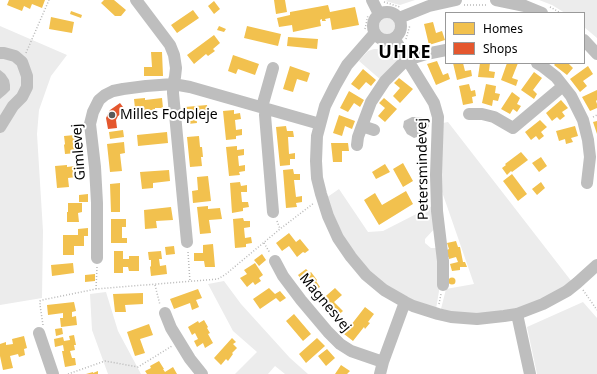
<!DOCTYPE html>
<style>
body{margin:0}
#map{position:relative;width:597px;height:374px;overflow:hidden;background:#fff;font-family:"Noto Sans",sans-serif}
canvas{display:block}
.legend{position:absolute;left:445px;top:12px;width:140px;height:52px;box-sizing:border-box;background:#fff;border:1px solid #999;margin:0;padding:5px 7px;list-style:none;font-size:12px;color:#000}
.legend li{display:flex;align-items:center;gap:8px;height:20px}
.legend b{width:20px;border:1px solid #999}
</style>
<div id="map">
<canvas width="597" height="374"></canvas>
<ul class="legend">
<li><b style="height:11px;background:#f2c14e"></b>Homes</li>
<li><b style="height:11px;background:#e4572e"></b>Shops</li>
</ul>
</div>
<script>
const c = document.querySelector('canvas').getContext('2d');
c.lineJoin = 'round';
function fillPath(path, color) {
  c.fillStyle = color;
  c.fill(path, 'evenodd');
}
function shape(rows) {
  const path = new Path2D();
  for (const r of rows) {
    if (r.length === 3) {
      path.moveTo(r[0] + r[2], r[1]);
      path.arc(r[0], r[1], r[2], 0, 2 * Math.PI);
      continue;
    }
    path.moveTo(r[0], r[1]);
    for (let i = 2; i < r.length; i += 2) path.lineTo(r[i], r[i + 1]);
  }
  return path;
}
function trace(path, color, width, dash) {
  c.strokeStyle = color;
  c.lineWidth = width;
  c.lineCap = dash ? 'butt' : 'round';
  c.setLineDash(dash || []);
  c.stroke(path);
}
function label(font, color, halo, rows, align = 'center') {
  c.font = font + ' "Noto Sans",sans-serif';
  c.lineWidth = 4;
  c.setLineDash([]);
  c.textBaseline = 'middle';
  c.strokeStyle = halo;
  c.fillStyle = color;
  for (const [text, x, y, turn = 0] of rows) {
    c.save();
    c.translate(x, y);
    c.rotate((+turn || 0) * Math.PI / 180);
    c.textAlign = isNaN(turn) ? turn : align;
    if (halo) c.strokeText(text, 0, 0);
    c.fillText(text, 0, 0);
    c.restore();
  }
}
fillPath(shape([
 [388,0,415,0,400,5,385,1],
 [539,0,597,0,597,38,584,27,584,13,565,13,552,5],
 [387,26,8],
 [0,26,67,55,51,76,39,110,37,134,43,231,42,298,0,305],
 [374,49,387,49,392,52,400,62,381,80,359,61,368,51],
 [448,122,572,282,547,297,526,306,500,313,462,314,441,309,446,289,474,284,440,186,443,123],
 [339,189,368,232,383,231,434,205,436,227,425,239,425,243,431,248,438,248,440,285,436,309,420,304,386,285,365,268,351,253,326,198],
 [224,281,241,304,290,358,308,374,285,374,275,366,268,374,235,374,257,352,233,331,208,284],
 [106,292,118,331,141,374,108,374,92,330,90,294],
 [583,302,597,318,597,374,537,374,527,327]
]), '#ececec');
fillPath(shape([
 [0,70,5,74,9,80,10,85,10,90,6,94,0,99],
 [412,117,421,117,428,121,429,126,423,135,414,138,407,134,403,127,404,121]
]), '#bfbfbf');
fillPath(shape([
 [9,0,45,0,42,8,32,4,30,9,24,6,22,11,7,5],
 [104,0,114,0,126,10,121,16,115,16,101,3],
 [274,0,285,0,287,12,276,14],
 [214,1,220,9,214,14,208,6],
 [328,5,330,12,355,7,359,25,332,30,330,18,325,19,326,21,322,21,322,19,320,20,321,26,293,32,292,25,279,27,277,18,290,15,290,12],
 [193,10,199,18,177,33,171,25],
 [71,11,82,15,81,18,70,14],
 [51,17,74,22,72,33,49,29],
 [433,22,436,33,442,31,445,40,429,45,424,24],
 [219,26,226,29,224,32,217,30],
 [247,26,281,34,278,46,244,38],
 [214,35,220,43,213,49,215,51,208,56,206,54,194,64,187,55],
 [288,37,318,39,317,49,287,46],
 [151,52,162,52,163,76,144,76,144,67,152,67],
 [233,55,259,64,255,75,238,69,236,74,228,71],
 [437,61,443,75,448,73,450,79,436,85,427,64],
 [453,63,463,63,465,71,471,70,472,76,457,80],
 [480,63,490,63,489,71,495,72,494,78,478,77],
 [507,63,518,63,512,78,518,80,516,86,501,80],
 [556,63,568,63,573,68,567,75,554,65],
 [290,66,310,73,307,82,297,79,293,92,283,89],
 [588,66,593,74,583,81,587,86,580,92,570,79],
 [363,69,376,80,371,86,366,82,359,90,351,84],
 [534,72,542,78,533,90,537,94,534,99,521,90],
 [399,78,413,89,400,103,393,96,400,88,394,83],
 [469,84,471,91,475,90,476,96,472,97,473,103,463,105,459,86],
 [486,84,496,86,495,93,500,94,498,101,493,100,492,106,482,103],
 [597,90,597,100,596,101,597,104,597,108,590,111,582,97],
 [349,91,364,100,360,107,354,103,348,112,340,108],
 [512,92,520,98,517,104,521,106,517,112,513,109,510,114,501,109],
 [145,98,145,100,162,98,163,108,155,108,155,110,146,111,147,117,136,118,134,99],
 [384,98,397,109,385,122,378,116,385,108,379,103],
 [561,100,568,108,562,112,565,116,560,120,557,117,552,121,546,113],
 [207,105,208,114,196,116,197,123,188,124,185,107],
 [234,110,234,114,240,113,241,119,235,120,236,130,242,129,242,135,236,136,236,139,226,140,223,111],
 [339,115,355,121,352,129,345,126,342,136,333,133],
 [540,120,547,127,541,132,544,136,539,140,536,136,531,140,525,132],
 [597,121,597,134,593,122],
 [286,126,287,131,293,131,294,137,288,137,289,154,295,153,295,159,290,159,290,165,280,166,276,127],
 [575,126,578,136,571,138,573,142,566,144,565,139,559,141,556,131],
 [80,130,80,133,74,134,73,131],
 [123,130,124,137,110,139,109,132],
 [167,132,168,143,138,146,137,135],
 [75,135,77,153,65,154,64,145,65,144,64,136],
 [199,136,200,147,202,147,203,157,201,157,202,166,190,167,187,137],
 [124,142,125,153,120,154,122,171,110,172,107,144],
 [331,143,348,143,349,151,342,151,342,162,333,162],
 [237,146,237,150,244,149,244,155,238,156,239,166,245,165,245,171,239,172,240,175,229,176,226,147],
 [521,152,528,160,512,172,511,171,507,175,502,168,506,165,505,164],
 [541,157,547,166,539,172,532,163],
 [403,163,413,181,403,187,393,169],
 [385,164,390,172,376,179,372,172],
 [67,165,67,167,83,165,85,176,68,178,69,187,57,188,55,166],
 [293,169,294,174,300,174,300,180,294,180,296,197,302,196,302,202,296,203,297,207,286,208,283,170],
 [169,170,170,181,153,183,153,188,142,189,140,172],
 [512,174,527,194,518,201,503,181],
 [208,176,211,201,193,203,192,191,198,190,197,177],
 [240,182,241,186,247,185,247,192,241,192,242,202,248,202,249,207,243,208,243,211,232,213,230,183],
 [541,182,545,188,537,195,532,189],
 [120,183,120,212,111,212,110,184],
 [406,191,413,204,379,225,364,200,375,193,382,205],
 [88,194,88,202,79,202,79,195],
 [68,203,82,203,82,212,78,213,79,222,67,222,67,212,68,212],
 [208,206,208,209,220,208,222,219,209,220,211,233,200,234,197,207],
 [171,207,173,220,156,221,157,228,145,229,144,210],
 [243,218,244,221,250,221,250,227,244,228,245,238,251,237,252,243,246,244,246,247,235,248,233,219],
 [111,219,126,219,126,227,122,227,122,238,127,238,127,243,111,243],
 [88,228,88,236,84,236,84,246,74,246,74,255,63,255,63,235,78,235,78,229],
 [289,233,296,242,300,239,309,250,305,253,303,252,297,257,289,246,282,251,276,243],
 [456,241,458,247,460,247,463,262,465,262,467,267,460,267,460,270,452,271,450,264,458,262,456,257,449,259,449,257,447,258,447,250,449,249,447,243],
 [213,244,215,267,205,267,204,261,194,261,194,253,203,253,203,245],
 [174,246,175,254,166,255,165,247],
 [114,251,123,251,123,259,129,259,129,256,139,256,139,271,129,271,128,267,123,267,123,273,114,273],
 [161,251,162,259,159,259,160,266,166,265,167,274,151,276,150,267,151,266,151,260,149,260,148,252],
 [262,254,266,260,259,266,254,260],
 [73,263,74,273,52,276,51,265],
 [255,263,263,275,259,278,261,281,255,285,253,282,247,287,240,278,247,274,244,270],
 [306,269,310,273,311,272,317,280,316,281,320,287,311,293,298,275],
 [95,274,95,281,85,282,85,275],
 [452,281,3.5],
 [269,288,275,294,280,291,286,298,280,302,276,298,260,309,253,299],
 [335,288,342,295,334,302,343,311,335,318,319,302],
 [198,289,202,298,196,300,199,307,192,310,190,303,174,309,170,299],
 [143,293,143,304,125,305,126,312,115,312,113,294],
 [74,302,76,311,72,312,72,317,76,316,77,325,61,327,60,318,63,318,63,313,48,315,47,305],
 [365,307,374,314,368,322,370,323,365,329,364,327,353,341,344,334],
 [294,314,311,334,303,341,286,321],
 [204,320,208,327,207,328,210,333,208,334,213,343,205,348,203,343,197,347,194,341,198,339,195,333,192,335,188,327,198,321,199,323],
 [149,324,153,335,140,339,145,353,135,356,127,332],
 [62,328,63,334,56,336,55,329],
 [74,335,76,345,74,345,75,350,70,351,72,358,75,358,76,365,65,367,62,351,64,351,63,345,55,347,54,339,63,337,64,341,70,340,69,336],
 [24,336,27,348,24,349,25,355,19,357,18,354,10,356,13,368,3,370,0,356,0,344,6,342,6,345,13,344,12,339],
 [232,338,236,342,233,344,237,348,232,353,233,354,228,361,226,359,221,365,214,358],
 [317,338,325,346,306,363,299,354],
 [327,349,335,358,326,366,318,356],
 [159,361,164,369,163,369,165,372,173,367,177,374,147,374,145,371,151,368,150,366],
 [341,365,350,371,347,374,335,374],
 [98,371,98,374,86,374,93,372,93,373]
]), '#f2c14e');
fillPath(shape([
 [120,103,126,111,118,116,116,120,117,128,108,129,106,118,110,110]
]), '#e4572e');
trace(shape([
 [384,2,400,7],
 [464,5,488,5],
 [550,7,561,13],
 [365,29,368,15],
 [406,39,410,25],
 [378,46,388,47],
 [26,53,49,0],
 [593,117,597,115],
 [277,221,280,229],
 [264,243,270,253],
 [188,252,190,282],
 [155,285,160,305],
 [96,289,97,267],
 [583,290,597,310],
 [439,304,441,294],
 [43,325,40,305,40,301,42,300,96,289,218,279,226,274,280,229,314,203],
 [68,374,105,361,138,367,172,346]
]), '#b9b9b9', 1.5, [1, 2]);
trace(shape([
 [136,0,170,45,174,55,176,68,175,77,173,84,190,87,320,124],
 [372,0,379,14],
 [496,0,525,6,542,13],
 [387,26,14],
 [399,18,429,6,456,0],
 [375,33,347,65,335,86,325,106,317,136,316,161,317,178,321,194,328,216,338,238,351,257,366,275,384,290,405,302,413,306,438,314,451,317,477,319,504,316,517,314,543,304,567,291,577,283,597,265],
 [394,38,434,103,438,117,436,175,437,211,443,261,443,285],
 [584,40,597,54],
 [0,53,4,53,15,56,22,62,27,76,27,87,22,97,13,106,0,127],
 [537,63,542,66,556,77,571,96,583,120,588,140,590,157,587,183],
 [262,107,273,68],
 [266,109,265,115,273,212],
 [469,114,482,114,494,117,513,128,563,86],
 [374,130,362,126,371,102,385,81,401,65,407,60,426,54,446,50],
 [357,145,358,137,362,126],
 [97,258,97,203,95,167,90,124,93,112,99,100,105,95,113,91,123,89,146,86,173,84,173,93,187,242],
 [275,261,283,276,301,300,328,332,340,344,351,351,383,362],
 [165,313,171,328,179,341,190,359,202,374],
 [517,314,530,374],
 [39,333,53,374],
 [380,374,383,362,405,302]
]), '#bebebe', 12);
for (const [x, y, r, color] of [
 [112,115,4,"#595959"]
]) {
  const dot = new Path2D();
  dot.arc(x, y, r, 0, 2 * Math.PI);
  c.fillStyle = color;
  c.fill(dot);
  trace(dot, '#fff', 1.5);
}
label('14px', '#000', '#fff', [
 ["Milles Fodpleje",120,115]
], 'left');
label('14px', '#000', '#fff', [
 ["Gimlevej",79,152,-94],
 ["Petersmindevej",423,169,-91],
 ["Magnesvej",325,303,50]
]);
c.letterSpacing = '1px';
label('bold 18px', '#000', '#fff', [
 ["UHRE",405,53]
]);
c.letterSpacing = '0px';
</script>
